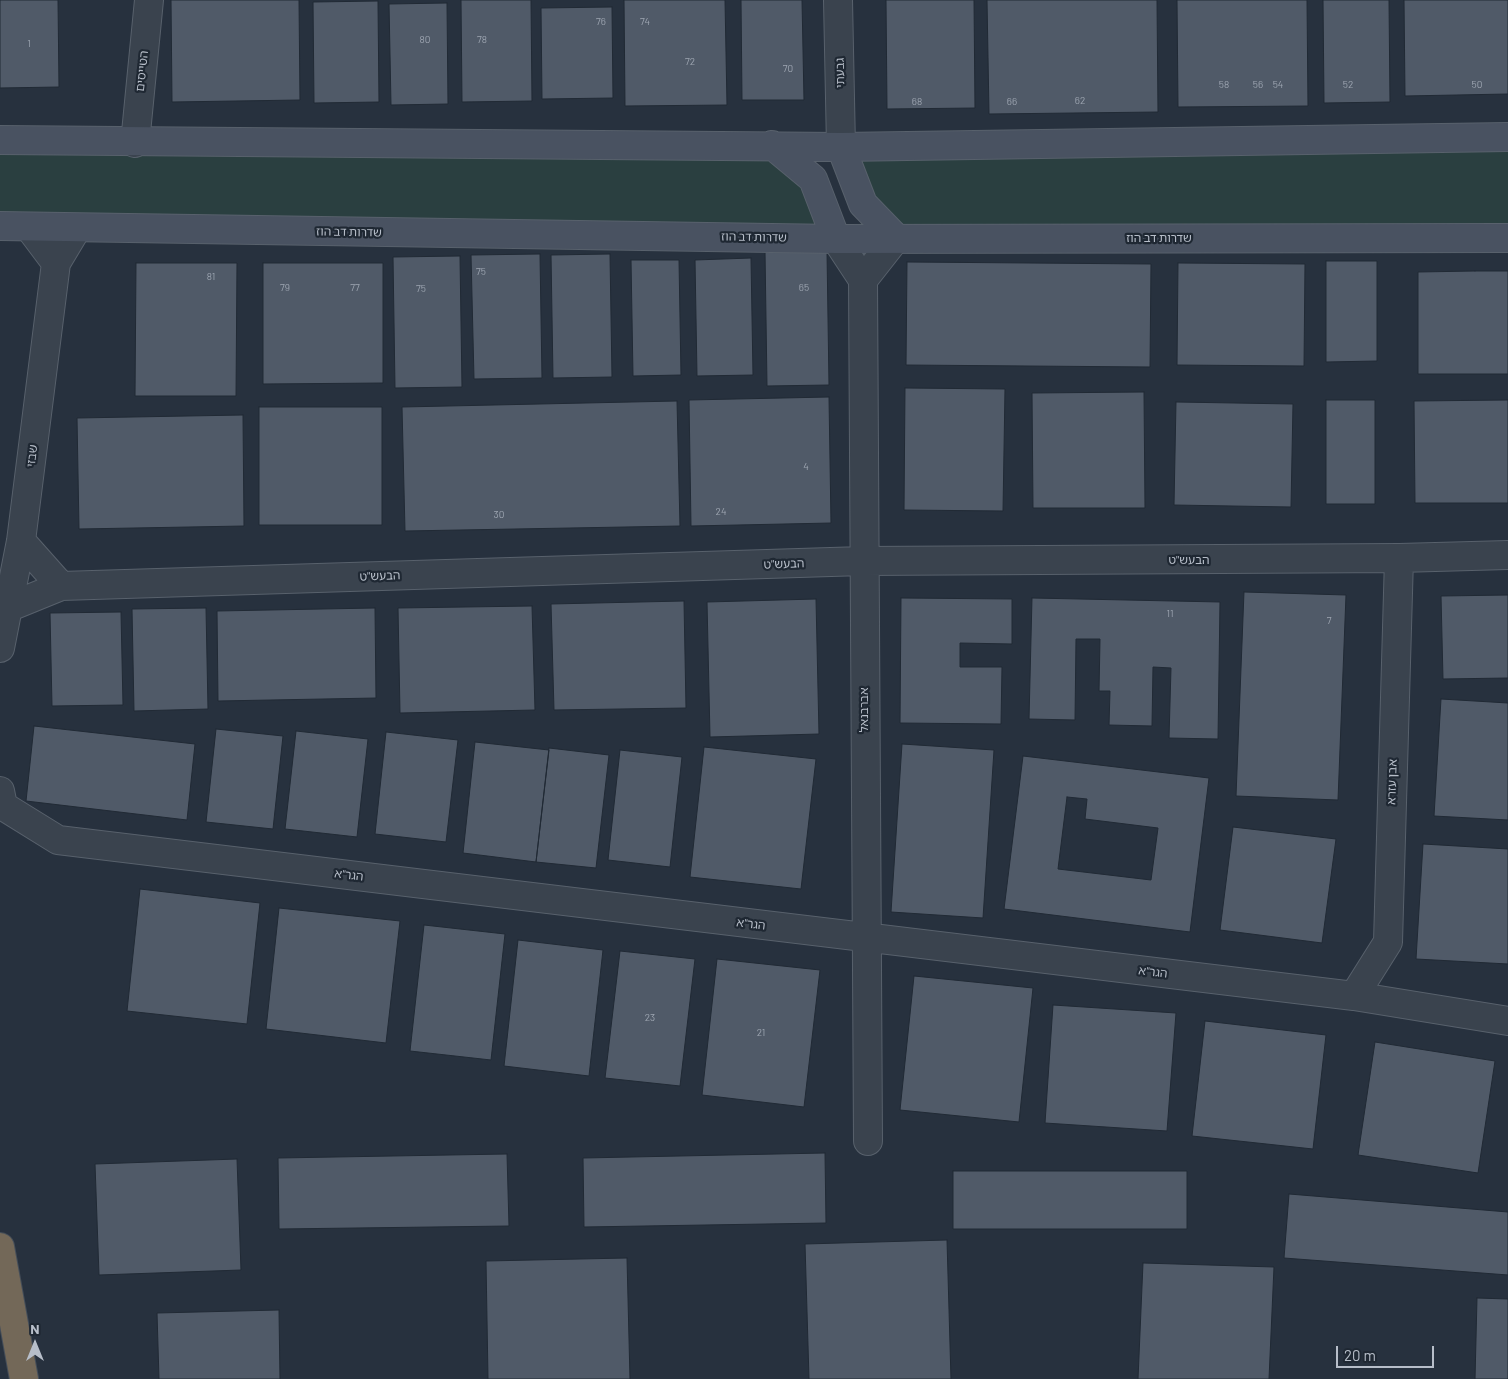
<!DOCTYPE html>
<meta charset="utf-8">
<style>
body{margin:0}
#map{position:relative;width:1508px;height:1379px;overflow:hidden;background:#27313e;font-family:Barlow,sans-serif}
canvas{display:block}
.north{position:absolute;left:10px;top:1319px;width:50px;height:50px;-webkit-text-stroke:4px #1f2833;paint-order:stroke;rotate:0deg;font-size:14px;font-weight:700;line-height:20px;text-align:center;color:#b7bec9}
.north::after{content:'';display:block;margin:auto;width:18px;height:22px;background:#b7bec9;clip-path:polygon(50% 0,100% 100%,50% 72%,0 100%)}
.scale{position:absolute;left:1336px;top:1346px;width:98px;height:22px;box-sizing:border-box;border:2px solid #b7bec9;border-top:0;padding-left:6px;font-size:15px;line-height:18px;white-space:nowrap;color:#b7bec9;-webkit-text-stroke:4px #1f2833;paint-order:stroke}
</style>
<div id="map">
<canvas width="1508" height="1379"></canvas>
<div class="north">N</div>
<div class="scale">20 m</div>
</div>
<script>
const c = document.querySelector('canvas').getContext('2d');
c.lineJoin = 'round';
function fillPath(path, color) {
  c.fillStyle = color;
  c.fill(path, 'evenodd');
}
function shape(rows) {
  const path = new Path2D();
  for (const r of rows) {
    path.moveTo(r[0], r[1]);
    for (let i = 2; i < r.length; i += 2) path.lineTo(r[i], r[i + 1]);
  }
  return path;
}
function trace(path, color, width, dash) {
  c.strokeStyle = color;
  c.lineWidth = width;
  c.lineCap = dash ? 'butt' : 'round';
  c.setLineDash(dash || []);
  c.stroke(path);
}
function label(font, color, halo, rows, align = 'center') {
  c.font = font + ' Barlow,"Noto Sans Hebrew",sans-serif';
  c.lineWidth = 4.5;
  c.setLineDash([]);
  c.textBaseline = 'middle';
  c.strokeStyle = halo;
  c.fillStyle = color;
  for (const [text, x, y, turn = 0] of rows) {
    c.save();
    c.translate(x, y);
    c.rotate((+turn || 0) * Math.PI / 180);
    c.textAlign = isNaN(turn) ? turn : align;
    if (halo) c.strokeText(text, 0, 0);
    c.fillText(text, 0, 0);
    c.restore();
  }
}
fillPath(shape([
 [1508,137,1508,238,896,238,841,147],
 [0,140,772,145,813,179,836,239,0,226]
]), '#2a3f40');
const building = shape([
 [0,0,58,0,59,87,0,88,0,0],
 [171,0,299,0,300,100,172,102,171,0],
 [461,0,531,0,532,101,462,102,461,0],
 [624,0,725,0,727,105,625,106,624,0],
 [741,0,802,0,804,100,742,100,741,0],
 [886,0,974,0,975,108,887,109,886,0],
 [987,0,1157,0,1158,112,989,114,987,0],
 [1177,0,1307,0,1308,106,1178,107,1177,0],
 [1323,0,1389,0,1390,102,1324,103,1323,0],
 [1404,0,1508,0,1508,94,1405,96,1404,0],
 [378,1,379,102,314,103,313,2,378,1],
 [447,3,448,104,391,105,389,4,447,3],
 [612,7,613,98,542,99,541,8,612,7],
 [827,251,829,385,767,386,765,252,827,251],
 [540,254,542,378,474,379,471,255,540,254],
 [610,254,612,377,553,378,551,255,610,254],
 [460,256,462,387,395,388,393,257,460,256],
 [751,258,753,375,697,376,695,260,751,258],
 [631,260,679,260,681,375,633,376,631,260],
 [1326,261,1377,261,1377,361,1326,362,1326,261],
 [907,262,1151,264,1150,367,906,365,907,262],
 [136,263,237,263,236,396,135,396,136,263],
 [263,263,383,263,383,383,263,384,263,263],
 [1178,263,1305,264,1304,366,1177,365,1178,263],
 [1475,271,1508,271,1508,374,1418,374,1418,272,1475,271],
 [905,388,1005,389,1003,511,904,510,905,388],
 [1144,392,1145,508,1033,508,1032,393,1144,392],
 [829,397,831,523,691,526,689,400,829,397],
 [1326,400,1375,400,1375,504,1326,504,1326,400],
 [1508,400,1508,503,1415,503,1414,401,1508,400],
 [677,401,680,526,405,531,402,407,677,401],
 [1176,402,1293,404,1291,507,1174,505,1176,402],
 [259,407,382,407,382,525,259,525,259,407],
 [243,415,244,526,79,529,77,418,243,415],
 [1244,592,1346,595,1338,800,1236,796,1244,592],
 [1508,595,1508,678,1443,679,1441,596,1508,595],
 [901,598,1012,599,1012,644,960,643,960,667,1002,667,1001,724,900,723,901,598],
 [1032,598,1220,602,1218,739,1169,738,1171,668,1153,667,1152,726,1109,725,1110,691,1099,691,1100,639,1076,639,1075,720,1029,719,1032,598],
 [816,599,819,734,710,737,707,602,816,599],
 [684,601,686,708,554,710,551,604,684,601],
 [532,606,535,710,400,713,398,608,532,606],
 [206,608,208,709,134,711,132,609,206,608],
 [375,608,376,698,218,701,217,611,375,608],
 [121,612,123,705,52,706,50,613,121,612],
 [1441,699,1508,703,1508,820,1434,816,1441,699],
 [34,726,195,744,187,820,26,801,34,726],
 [216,729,283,736,273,829,206,822,216,729],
 [296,731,368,739,357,837,285,829,296,731],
 [386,732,458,740,446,842,375,834,386,732],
 [475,742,549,750,536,862,463,853,475,742],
 [902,744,994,750,983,918,891,912,902,744],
 [704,747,816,759,801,889,690,877,704,747],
 [549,748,609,755,596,868,536,862,549,748],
 [620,750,682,757,670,867,608,860,620,750],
 [1023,756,1209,778,1190,932,1004,909,1023,756],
 [1067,797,1087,799,1085,819,1158,828,1151,880,1058,869,1067,797],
 [1233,827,1336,839,1322,943,1220,930,1233,827],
 [1423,844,1508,849,1508,964,1416,959,1423,844],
 [140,889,260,903,247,1024,127,1011,140,889],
 [279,908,400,921,386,1043,266,1029,279,908],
 [424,925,505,934,491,1060,410,1051,424,925],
 [518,940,603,950,589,1076,504,1066,518,940],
 [620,951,695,959,680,1086,605,1078,620,951],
 [717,959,820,970,804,1107,702,1095,717,959],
 [914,976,1033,988,1019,1122,900,1110,914,976],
 [1053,1005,1176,1013,1167,1131,1045,1123,1053,1005],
 [1205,1021,1326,1035,1313,1149,1192,1136,1205,1021],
 [1375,1042,1495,1061,1478,1173,1358,1155,1375,1042],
 [825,1153,826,1223,584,1227,583,1158,825,1153],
 [507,1154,509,1226,279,1229,278,1158,507,1154],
 [237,1159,241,1270,99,1275,95,1164,237,1159],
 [953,1171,1187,1171,1187,1229,953,1229,953,1171],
 [1289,1194,1508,1212,1508,1275,1284,1258,1289,1194],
 [947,1240,951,1379,809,1379,805,1244,947,1240],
 [627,1258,630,1379,488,1379,486,1261,627,1258],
 [1143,1263,1274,1267,1269,1379,1138,1379,1143,1263],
 [1477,1298,1508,1299,1508,1379,1475,1379,1477,1298],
 [279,1310,280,1379,159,1379,157,1313,279,1310]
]);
fillPath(building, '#505a68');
trace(building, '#212a35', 1);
const street = shape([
 [838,0,841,147],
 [135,143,149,0],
 [29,227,56,263],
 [836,239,863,280,868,1141],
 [863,280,896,238],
 [21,541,61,586,863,561,1399,558,1508,555],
 [7,608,61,586],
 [0,648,21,541,56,263,77,228],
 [0,791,3,806,58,840,1354,996,1508,1021],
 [1354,996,1388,942,1399,558]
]);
const secondary = shape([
 [0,140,841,147,1508,137],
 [772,145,813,179,836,239],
 [841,147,863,204,896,238],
 [0,226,836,239,1508,238]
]);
const highway = shape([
 [0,1247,24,1379]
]);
trace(street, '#58616c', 30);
trace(secondary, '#58616c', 30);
trace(highway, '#454e59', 30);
trace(street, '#3a434e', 28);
trace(secondary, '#495261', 28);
trace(highway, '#736858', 28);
label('10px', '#9da5b1', null, [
 ["76",601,22],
 ["74",645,22],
 ["80",425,40],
 ["78",482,40],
 ["1",29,44],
 ["72",690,62],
 ["70",788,69],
 ["58",1224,85],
 ["56",1258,85],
 ["54",1278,85],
 ["52",1348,85],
 ["50",1477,85],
 ["62",1080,101],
 ["68",917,102],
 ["66",1012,102],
 ["75",481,272],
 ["81",211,277],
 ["79",285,288],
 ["77",355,288],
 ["65",804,288],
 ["75",421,289],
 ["4",806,467],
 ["24",721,512],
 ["30",499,515],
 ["11",1170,614],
 ["7",1329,621],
 ["23",650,1018],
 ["21",761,1033]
]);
label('12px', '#b7bec9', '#1f2833', [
 ["הטייסים",142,71,-84],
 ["גבעתי",840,73,-91],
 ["שדרות דב הוז",349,232,1],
 ["שדרות דב הוז",754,237,1],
 ["שדרות דב הוז",1159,238],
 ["שבזי",32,456,-83],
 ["הבעש\"ט",1189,560],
 ["הבעש\"ט",784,564,-2],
 ["הבעש\"ט",380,576,-2],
 ["אברבנאל",864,710,-90],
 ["אבן עזרא",1392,782,-88],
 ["הגר\"א",349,875,7],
 ["הגר\"א",751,924,7],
 ["הגר\"א",1153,972,7]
]);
</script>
